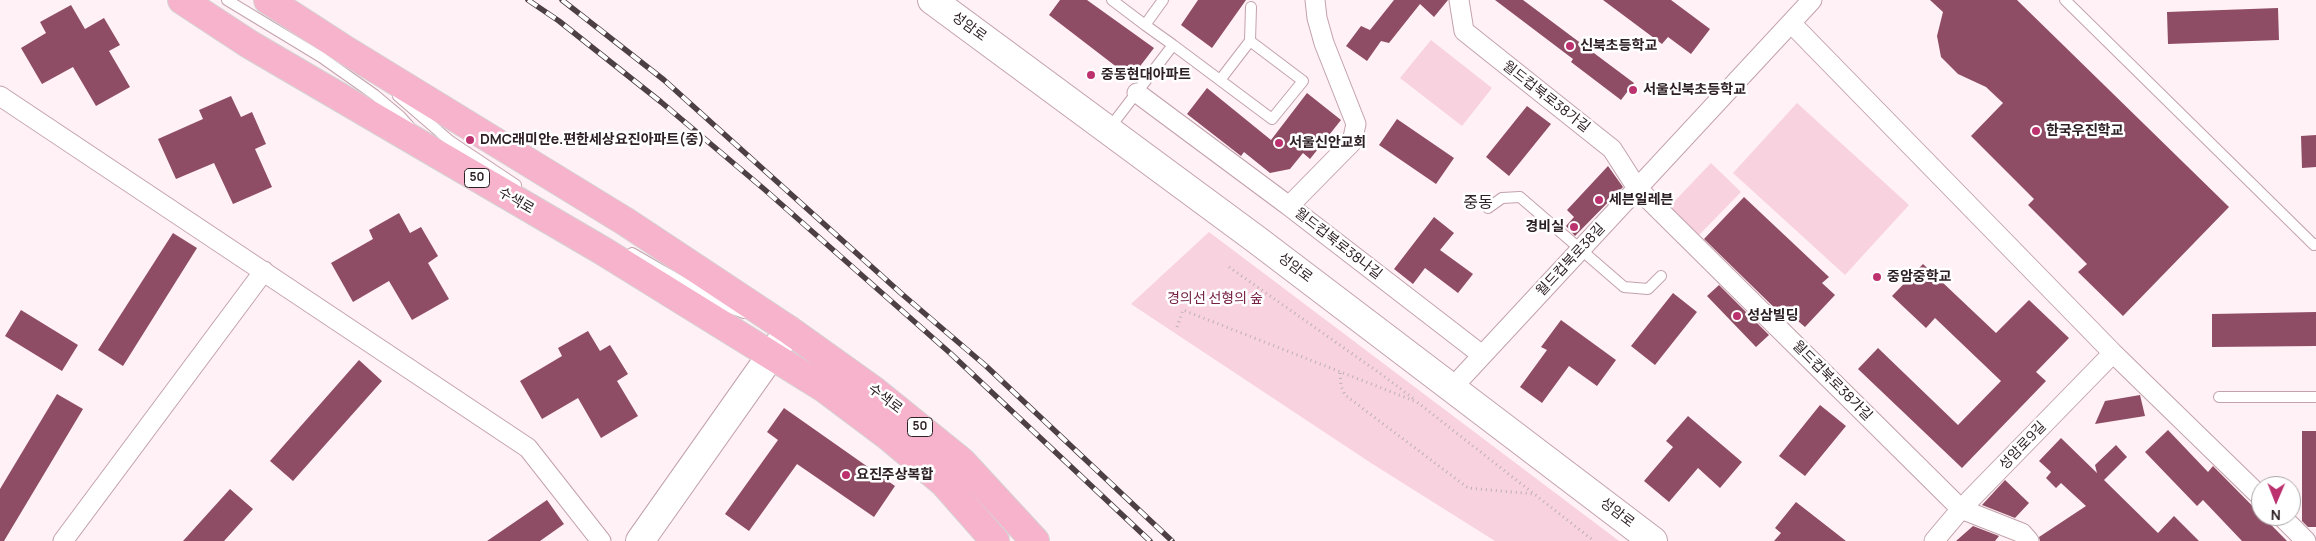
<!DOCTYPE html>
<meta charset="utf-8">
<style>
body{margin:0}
#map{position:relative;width:2316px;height:541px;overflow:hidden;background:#fff1f5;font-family:Manrope,sans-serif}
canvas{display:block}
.north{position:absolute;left:2251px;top:476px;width:50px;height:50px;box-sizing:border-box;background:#fff;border:1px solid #aba6a8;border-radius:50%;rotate:181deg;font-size:14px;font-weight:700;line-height:20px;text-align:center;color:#2e2125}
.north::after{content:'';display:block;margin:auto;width:18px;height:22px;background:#bb326e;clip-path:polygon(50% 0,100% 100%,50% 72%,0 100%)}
</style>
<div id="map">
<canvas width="2316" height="541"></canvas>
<div class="north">N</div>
</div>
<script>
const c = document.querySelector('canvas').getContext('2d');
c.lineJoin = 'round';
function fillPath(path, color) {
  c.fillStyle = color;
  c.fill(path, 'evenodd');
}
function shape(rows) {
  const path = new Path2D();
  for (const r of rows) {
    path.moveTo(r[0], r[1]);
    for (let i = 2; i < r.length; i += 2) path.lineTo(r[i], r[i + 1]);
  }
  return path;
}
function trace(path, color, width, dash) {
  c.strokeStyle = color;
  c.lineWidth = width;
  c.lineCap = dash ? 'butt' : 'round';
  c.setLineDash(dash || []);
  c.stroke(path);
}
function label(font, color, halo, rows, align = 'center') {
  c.font = font + ' Manrope,"Noto Sans KR",sans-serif';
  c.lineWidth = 5;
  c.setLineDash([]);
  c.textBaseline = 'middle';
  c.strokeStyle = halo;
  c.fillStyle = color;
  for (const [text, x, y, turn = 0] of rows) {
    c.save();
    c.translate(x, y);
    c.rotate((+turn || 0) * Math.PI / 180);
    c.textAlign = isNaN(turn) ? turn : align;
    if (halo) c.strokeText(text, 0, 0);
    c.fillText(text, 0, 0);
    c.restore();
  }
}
fillPath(shape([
 [1431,40,1492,88,1462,126,1400,78],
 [1797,103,1909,205,1845,275,1733,173],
 [1711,163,1741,192,1699,235,1669,207],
 [1209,232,1619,541,1495,541,1371,463,1131,304]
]), '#f8d2de');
fillPath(shape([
 [1060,0,1087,0,1154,48,1131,78,1049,15],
 [1198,0,1246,0,1212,48,1181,25],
 [1394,0,1448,0,1434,17,1420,4,1389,43,1381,41,1367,61,1346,46,1361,26,1370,30],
 [1495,0,1523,0,1634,83,1621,100,1571,62,1573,59],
 [1603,0,1671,0,1710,29,1691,54,1668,37,1662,44],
 [1930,0,2017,0,2229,207,2123,316,2078,272,2087,264,2028,205,2034,199,1971,136,2003,103,1986,87,1958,74,1941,57,1937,36,1943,12],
 [71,5,85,29,104,18,120,45,109,51,130,87,96,106,73,67,42,84,21,48,46,33,40,22],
 [2278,8,2279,40,2168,44,2167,12],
 [1207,88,1271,140,1307,93,1341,120,1310,159,1303,153,1290,169,1270,173,1244,152,1241,156,1187,114],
 [231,96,241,117,252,112,266,144,255,149,272,187,233,204,214,163,176,179,158,139,203,119,199,110],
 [1527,106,1551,124,1509,176,1486,157],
 [1397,119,1454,158,1436,184,1379,145],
 [2316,135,2316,167,2302,168,2301,136],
 [1608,166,1623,187,1575,236,1566,226,1574,217,1567,210],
 [1744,197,1829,277,1822,283,1835,295,1805,327,1792,316,1788,321,1704,239],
 [399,213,410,233,421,227,438,256,428,263,449,299,412,320,389,281,353,302,331,263,373,239,369,230],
 [1434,217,1454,233,1440,250,1473,274,1458,293,1425,268,1413,284,1394,269],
 [173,233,197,248,123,366,98,350],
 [1923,264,1996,333,2029,300,2069,338,2036,372,2046,381,1962,468,1858,369,1878,348,1958,425,2001,381,1935,318,1926,328,1892,296],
 [1719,285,1769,335,1756,347,1707,296],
 [1673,293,1697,312,1655,365,1631,346],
 [21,310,78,345,62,371,5,336],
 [2316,312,2316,346,2212,347,2212,314],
 [1561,320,1616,360,1597,386,1569,366,1542,403,1520,387,1547,350,1541,347],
 [588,331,600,351,610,345,628,374,617,381,638,416,601,438,578,398,542,419,520,381,562,356,558,348],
 [359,360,382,381,293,481,270,461],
 [57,394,83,409,4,541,0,541,0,489],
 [2140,395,2145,416,2095,424,2105,401],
 [1820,405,1846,426,1805,476,1779,456],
 [784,408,895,486,874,517,797,464,749,531,725,514,778,440,767,432],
 [1688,416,1742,462,1720,488,1698,468,1669,502,1644,481,1673,447,1666,441],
 [2168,430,2208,472,2213,466,2287,541,2242,541,2203,500,2197,506,2145,452],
 [2302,431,2316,431,2316,527,2308,527,2302,521],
 [2061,438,2097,473,2095,465,2116,445,2127,457,2104,480,2158,533,2174,516,2199,541,2040,541,2039,537,2086,506,2061,483,2056,488,2046,478,2051,472,2039,461],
 [2005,480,2029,503,2015,518,1982,505],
 [230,489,253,509,224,541,183,541],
 [547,500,564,524,540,541,487,541],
 [1796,502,1846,541,1774,541,1781,533,1775,528],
 [1973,526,1999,536,1995,541,1956,541]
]), '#8e4d64');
const lane = shape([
 [227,0,321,57,375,95,400,116,409,126],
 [1112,0,1145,25,1163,0],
 [2065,0,2314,245,2316,244],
 [1250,41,1251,7],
 [1173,45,1272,119,1303,81,1250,41,1220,80],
 [398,96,450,141,516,185],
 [1108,130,1173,45,1145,25],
 [1488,208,1502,198,1520,197,1624,287,1648,289,1661,276],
 [632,253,722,305,744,313],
 [2219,397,2316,397]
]);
const street = shape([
 [1315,0,1317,18,1324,43,1356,124,1352,142,1289,206,1482,355],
 [1459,0,1464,31,1612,149,1637,188,1961,509,2022,533,2029,541],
 [1791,23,2113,353,2261,497],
 [1137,93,1289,206],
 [0,96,528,448,601,541],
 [1452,388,1812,0],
 [2281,516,2306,541],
 [63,541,264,271],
 [1934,541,1961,509,2113,353]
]);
const secondary = shape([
 [932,0,1257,240,1653,541],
 [640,541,789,330]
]);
const primary = shape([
 [182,0,249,44,603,251,824,388,888,436,944,483,995,541],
 [268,0,347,51,626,222,789,330,873,390,962,462,1035,541]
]);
trace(lane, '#c3a2ab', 12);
trace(street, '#c3a2ab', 21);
trace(secondary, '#c3a2ab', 30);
trace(primary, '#d5d3d3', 30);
trace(shape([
 [1229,267,1381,374,1414,399],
 [1177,327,1183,310,1417,402,1594,541],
 [1340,373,1341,386,1345,395,1468,488,1534,494]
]), '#bdb0b4', 3, [1, 4]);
trace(lane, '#fff', 10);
trace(street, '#fff', 19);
trace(secondary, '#fff', 28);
trace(primary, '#f6b3cb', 28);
const rail = shape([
 [528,0,559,21,661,102,764,189,950,353,1150,541],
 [562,0,664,80,903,295,986,366,1172,541]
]);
trace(rail, '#4d4044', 5.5);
trace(rail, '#fff', 4, [11]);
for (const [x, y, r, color] of [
 [1570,46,5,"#bb326e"],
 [1091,75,5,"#bb326e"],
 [1633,90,5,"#bb326e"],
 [2036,131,5,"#bb326e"],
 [470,140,5,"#bb326e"],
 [1279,143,5,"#bb326e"],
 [1599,200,5,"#bb326e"],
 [1574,227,5,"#bb326e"],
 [1877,277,5,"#bb326e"],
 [1737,316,5,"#bb326e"],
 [846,475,5,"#bb326e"]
]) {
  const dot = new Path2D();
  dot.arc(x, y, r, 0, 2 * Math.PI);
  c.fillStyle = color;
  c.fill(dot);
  trace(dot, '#fff', 2);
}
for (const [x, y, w] of [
 [477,178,25],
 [920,427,25]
]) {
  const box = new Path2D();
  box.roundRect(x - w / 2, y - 9.5, w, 19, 4);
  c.fillStyle = '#fff';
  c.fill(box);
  trace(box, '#2e2125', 1);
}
label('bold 12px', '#2e2125', null, [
 ["50",477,178],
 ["50",920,427]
]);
label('14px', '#2e2125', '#fff', [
 ["성암로",969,27,36],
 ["월드컵북로38가길",1546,97,38],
 ["수색로",516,201,30],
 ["월드컵북로38나길",1338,244,38],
 ["월드컵북로38길",1571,260,-47],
 ["성암로",1295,268,37],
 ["월드컵북로38가길",1832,381,45],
 ["수색로",885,399,37],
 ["성암로9길",2023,446,-46],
 ["성암로",1617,513,37]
]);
label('bold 14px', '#2e2125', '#fff', [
 ["신북초등학교",1580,46],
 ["중동현대아파트",1101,75],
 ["서울신북초등학교",1643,90],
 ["한국우진학교",2046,131],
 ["DMC래미안e.편한세상요진아파트(중)",480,140],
 ["서울신안교회",1289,143],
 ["세븐일레븐",1609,200],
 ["경비실",1564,227,"right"],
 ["중암중학교",1887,277],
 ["성삼빌딩",1747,316],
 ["요진주상복합",856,475]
], 'left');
label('14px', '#762245', '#fff', [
 ["경의선 선형의 숲",1215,299]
]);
label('16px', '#2e2125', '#fff', [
 ["중동",1478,204]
]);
</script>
